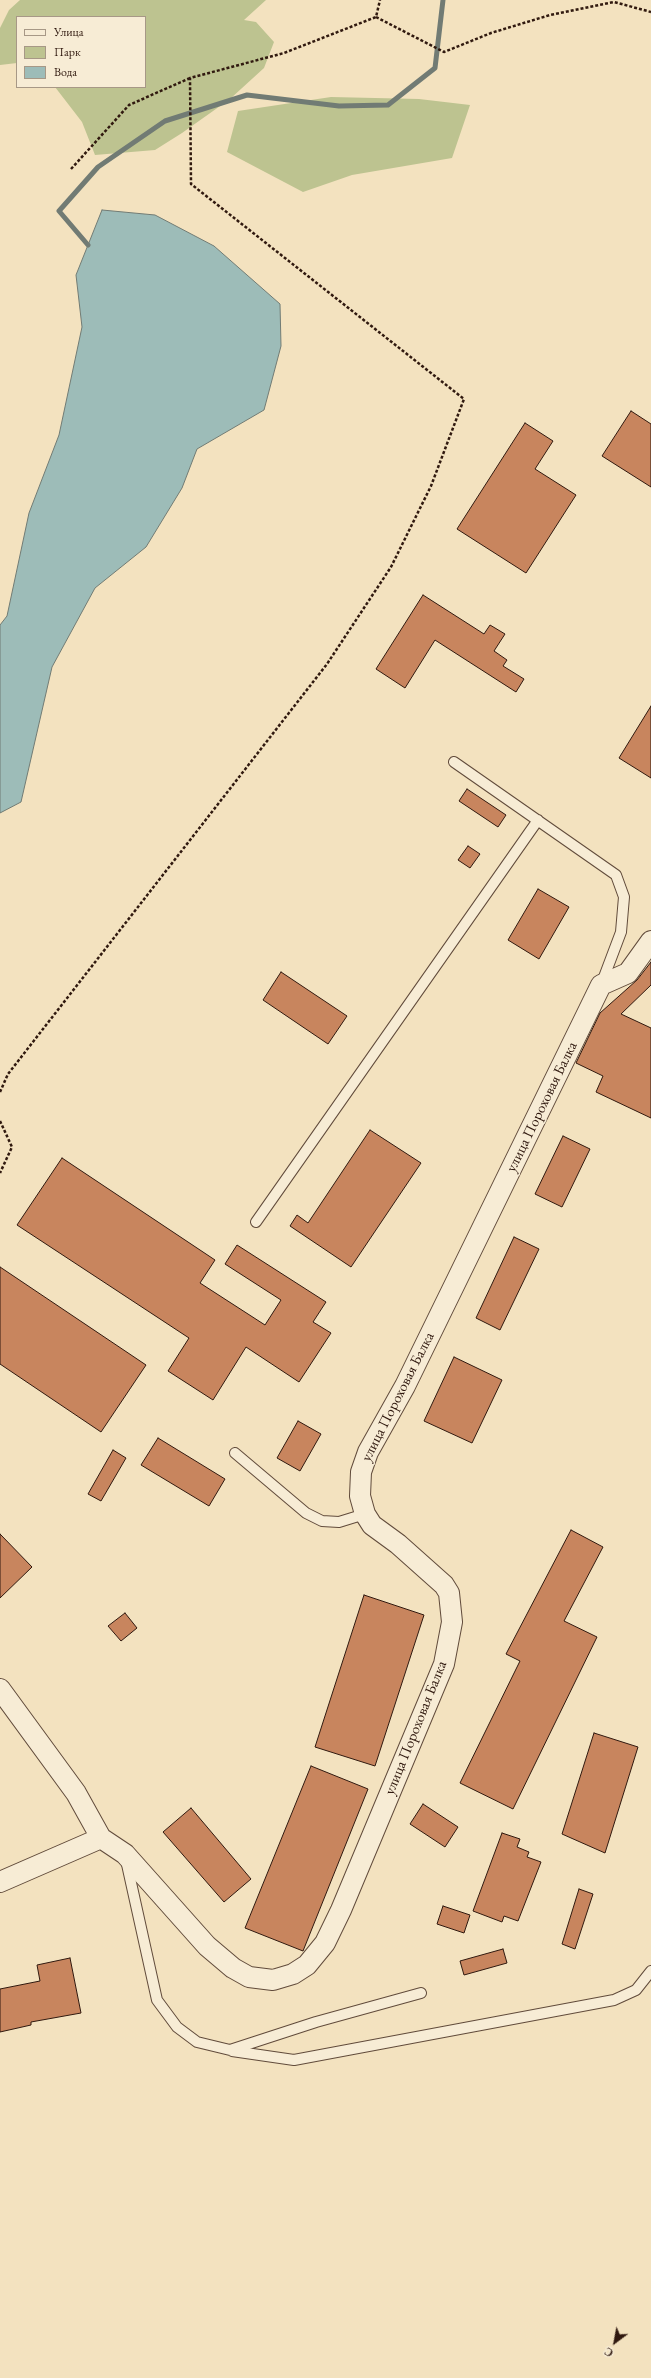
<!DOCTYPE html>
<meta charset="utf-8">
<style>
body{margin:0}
#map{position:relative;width:651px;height:2378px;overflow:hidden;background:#f3e2bf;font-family:"EB Garamond",serif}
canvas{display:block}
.legend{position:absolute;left:16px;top:16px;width:130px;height:72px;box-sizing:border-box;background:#f7ecd5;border:1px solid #a79886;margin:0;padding:5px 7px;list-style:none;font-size:12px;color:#30190f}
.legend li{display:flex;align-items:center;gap:8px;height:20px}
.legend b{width:20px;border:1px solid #a79886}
.north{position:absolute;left:595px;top:2322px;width:40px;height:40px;-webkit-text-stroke:3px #f7ecd5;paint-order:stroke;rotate:212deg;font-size:11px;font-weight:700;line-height:16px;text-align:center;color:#30190f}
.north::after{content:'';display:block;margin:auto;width:14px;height:18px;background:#30190f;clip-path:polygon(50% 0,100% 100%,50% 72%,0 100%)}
</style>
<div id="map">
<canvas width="651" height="2378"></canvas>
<ul class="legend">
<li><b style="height:5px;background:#f7ecd5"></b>Улица</li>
<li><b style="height:11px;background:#bdc390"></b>Парк</li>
<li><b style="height:11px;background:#9dbcb8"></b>Вода</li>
</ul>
<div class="north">С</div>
</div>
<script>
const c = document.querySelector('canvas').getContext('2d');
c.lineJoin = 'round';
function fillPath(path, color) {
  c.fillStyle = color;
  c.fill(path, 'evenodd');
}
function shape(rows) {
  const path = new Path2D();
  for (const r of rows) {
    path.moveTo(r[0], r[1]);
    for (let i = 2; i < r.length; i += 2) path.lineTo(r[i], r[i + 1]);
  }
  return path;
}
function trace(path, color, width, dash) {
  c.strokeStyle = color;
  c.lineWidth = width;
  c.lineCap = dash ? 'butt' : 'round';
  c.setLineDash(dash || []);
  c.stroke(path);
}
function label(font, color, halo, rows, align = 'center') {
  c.font = font + ' "EB Garamond",serif';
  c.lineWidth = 3;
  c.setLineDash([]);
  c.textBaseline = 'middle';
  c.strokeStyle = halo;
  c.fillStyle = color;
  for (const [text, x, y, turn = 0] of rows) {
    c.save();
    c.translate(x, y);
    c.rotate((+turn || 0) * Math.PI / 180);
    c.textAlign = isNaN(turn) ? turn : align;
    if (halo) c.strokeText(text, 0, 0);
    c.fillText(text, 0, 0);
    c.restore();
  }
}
fillPath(shape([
 [20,0,266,0,244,20,256,22,274,42,264,68,230,99,182,133,155,150,95,155,82,122,55,87,145,87,145,17,17,17,17,63,0,65,0,28,9,10],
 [331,97,419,99,470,105,452,158,352,175,303,192,227,152,238,111]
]), '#bdc390');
const water = shape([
 [102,210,155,215,214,246,280,304,281,346,264,410,197,449,182,488,146,547,95,588,52,667,21,802,0,813,0,625,7,616,29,513,59,435,82,327,76,275,102,210]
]);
fillPath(water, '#9dbcb8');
trace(water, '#717b74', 1);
trace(shape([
 [88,245,59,211,98,167,165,121,247,95,339,106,388,105,435,68,443,0]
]), '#717b74', 5);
const building = shape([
 [631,411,651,424,651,487,602,456,631,411],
 [525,423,553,441,535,469,576,495,526,573,457,529,525,423],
 [423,595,484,634,490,625,505,634,494,651,507,660,503,666,524,679,516,692,435,640,405,688,376,669,423,595],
 [651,706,651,778,619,758,651,706],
 [467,789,506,815,498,827,459,801,467,789],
 [468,846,480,854,470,868,458,860,468,846],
 [538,889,569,907,539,959,508,940,538,889],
 [651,962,651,985,621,1014,651,1028,651,1118,596,1092,603,1076,576,1063,600,1013,637,980,651,962],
 [281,972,347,1016,328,1044,263,1000,281,972],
 [370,1130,421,1163,351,1267,290,1226,297,1215,308,1223,370,1130],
 [563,1136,590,1149,562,1207,535,1194,563,1136],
 [62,1158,215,1260,200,1283,265,1325,281,1300,225,1264,237,1245,326,1302,313,1322,331,1333,299,1382,246,1347,213,1400,168,1371,189,1338,17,1225,62,1158],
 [514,1237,539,1249,500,1330,476,1318,514,1237],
 [0,1267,146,1365,101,1432,0,1364,0,1267],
 [454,1357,502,1380,472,1443,424,1421,454,1357],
 [298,1421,321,1434,300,1471,277,1458,298,1421],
 [158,1438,225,1479,209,1506,141,1465,158,1438],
 [113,1450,126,1458,101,1501,88,1494,113,1450],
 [571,1530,603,1547,564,1621,597,1637,513,1809,460,1783,520,1661,506,1654,571,1530],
 [0,1534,32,1567,0,1598,0,1534],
 [364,1595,424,1615,375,1766,315,1747,364,1595],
 [125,1613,137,1628,121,1641,108,1626,125,1613],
 [594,1733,638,1747,605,1853,562,1834,594,1733],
 [311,1766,368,1789,303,1951,245,1928,311,1766],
 [423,1804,458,1827,445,1847,410,1824,423,1804],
 [191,1808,251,1879,224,1902,163,1832,191,1808],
 [502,1833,520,1839,517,1847,529,1852,527,1857,541,1862,518,1921,504,1916,502,1922,473,1911,502,1833],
 [579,1889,593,1894,575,1949,562,1944,579,1889],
 [443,1906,470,1915,464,1933,437,1924,443,1906],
 [503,1949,507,1963,464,1975,460,1961,503,1949],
 [70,1958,81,2013,31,2022,31,2025,0,2032,0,1989,40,1981,37,1965,70,1958]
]);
fillPath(building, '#c8855e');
trace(building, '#30190f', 1);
const lane = shape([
 [454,762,616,875,624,897,621,932,601,985],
 [256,1222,538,820],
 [235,1453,306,1513,322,1521,339,1522,365,1514],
 [126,1860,157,2000,177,2027,197,2042,230,2050,316,2022,421,1993],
 [232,2051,294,2060,614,2000,636,1990,651,1971]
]);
const street = shape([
 [0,1689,76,1793,101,1838,125,1854,207,1946,233,1968,249,1977,273,1980,293,1974,307,1965,325,1943,341,1910,444,1664,452,1622,449,1593,444,1585,398,1544,372,1525,365,1514,360,1496,361,1472,368,1452,405,1386,601,985,628,973,651,941],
 [0,1882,101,1838]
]);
trace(lane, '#614b3b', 12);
trace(street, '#614b3b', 22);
trace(shape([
 [376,17,444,52,491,33,550,15,614,2,651,12],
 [71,169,129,105,190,78],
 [0,1092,8,1074,327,664,391,567,431,486,464,399,191,184,190,78,284,53,376,17,380,0],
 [0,1121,12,1147,0,1173]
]), '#30190f', 2.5, [3, 2]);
trace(lane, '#f7ecd5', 10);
trace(street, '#f7ecd5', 20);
label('15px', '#30190f', '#f7ecd5', [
 ["улица Пороховая Балка",542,1107,-64],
 ["улица Пороховая Балка",398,1397,-63],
 ["улица Пороховая Балка",416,1728,-68]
]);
</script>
